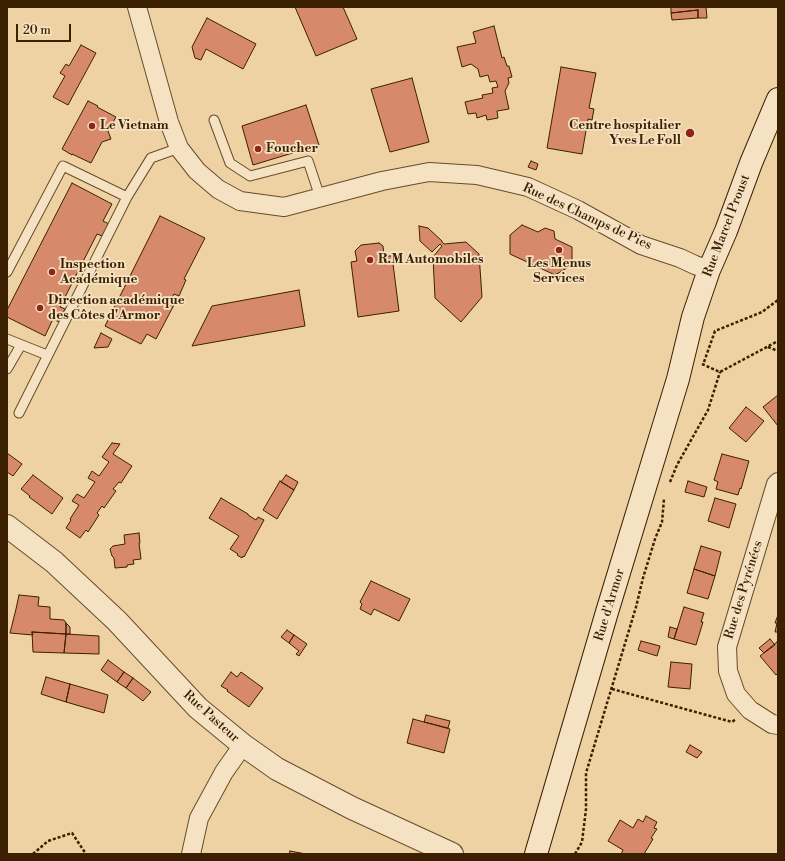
<!DOCTYPE html>
<meta charset="utf-8">
<style>
body{margin:0}
#map{position:relative;width:785px;height:861px;overflow:hidden;background:#efd2a3;font-family:"Libre Bodoni",serif}
canvas{display:block}
.frame{position:absolute;inset:0;border:8px solid #3b2001;pointer-events:none}
.scale{position:absolute;left:16px;top:24px;width:55px;height:18px;box-sizing:border-box;border:2px solid #3b2001;border-top:0;padding-left:5px;font-size:12px;line-height:14px;white-space:nowrap;color:#3b2001;-webkit-text-stroke:3px #f5e2c3;paint-order:stroke}
</style>
<div id="map">
<canvas width="785" height="861"></canvas>
<div class="frame"></div>
<div class="scale">20 m</div>
</div>
<script>
const c = document.querySelector('canvas').getContext('2d');
c.lineJoin = 'round';
function fillPath(path, color) {
  c.fillStyle = color;
  c.fill(path, 'evenodd');
}
function shape(rows) {
  const path = new Path2D();
  for (const r of rows) {
    path.moveTo(r[0], r[1]);
    for (let i = 2; i < r.length; i += 2) path.lineTo(r[i], r[i + 1]);
  }
  return path;
}
function trace(path, color, width, dash) {
  c.strokeStyle = color;
  c.lineWidth = width;
  c.lineCap = dash ? 'butt' : 'round';
  c.setLineDash(dash || []);
  c.stroke(path);
}
function label(font, color, halo, rows, align = 'center') {
  c.font = font + ' "Libre Bodoni",serif';
  c.lineWidth = 3.5;
  c.setLineDash([]);
  c.textBaseline = 'middle';
  c.strokeStyle = halo;
  c.fillStyle = color;
  for (const [text, x, y, turn = 0] of rows) {
    c.save();
    c.translate(x, y);
    c.rotate((+turn || 0) * Math.PI / 180);
    c.textAlign = isNaN(turn) ? turn : align;
    if (halo) c.strokeText(text, 0, 0);
    c.fillText(text, 0, 0);
    c.restore();
  }
}
const building = shape([
 [295,7,343,7,357,39,316,56,295,7],
 [671,7,706,7,707,18,698,18,698,10,671,13,671,7],
 [698,10,698,18,672,20,671,13,698,10],
 [207,18,256,44,243,69,206,49,201,60,195,58,192,47,207,18],
 [494,26,502,58,504,57,507,66,509,66,512,77,508,78,509,83,505,91,509,109,497,111,498,118,487,120,486,115,477,118,476,113,468,114,465,102,483,98,482,95,493,93,492,88,498,87,496,81,490,82,488,75,480,77,478,69,471,64,462,67,457,47,476,43,473,32,494,26],
 [81,45,96,53,68,105,53,97,65,76,60,73,66,64,69,66,81,45],
 [561,67,596,73,589,108,594,109,592,120,588,119,582,154,547,148,561,67],
 [412,78,429,142,390,152,371,89,412,78],
 [88,101,98,106,97,107,116,117,108,131,111,139,102,142,91,163,72,154,72,155,62,149,88,101],
 [306,105,319,145,253,165,242,126,306,105],
 [531,161,538,164,536,170,528,167,531,161],
 [72,183,112,204,103,221,109,224,102,236,97,234,60,307,65,309,59,322,53,319,45,336,7,317,7,310,72,183],
 [160,216,205,238,184,279,186,280,179,296,174,294,169,303,174,305,156,339,147,334,141,344,105,326,160,216],
 [522,225,538,232,545,228,554,231,555,239,572,247,572,265,555,275,510,254,510,235,522,225],
 [419,226,428,228,442,241,442,242,444,244,466,242,479,254,482,297,461,322,435,298,433,257,442,246,440,244,432,252,420,241,419,226],
 [379,243,383,246,384,256,392,256,399,311,358,317,351,262,357,261,355,251,361,245,379,243],
 [299,290,305,326,192,346,212,306,299,290],
 [101,333,112,339,108,347,94,348,101,333],
 [778,395,778,426,763,407,778,395],
 [746,407,764,421,746,442,729,428,746,407],
 [112,443,120,444,113,454,132,466,121,483,119,482,113,489,116,491,104,508,102,506,97,513,99,515,88,532,86,530,80,538,66,528,71,520,70,519,79,505,72,501,77,494,84,498,95,482,88,478,92,471,99,476,109,462,102,457,112,443],
 [7,453,22,464,13,476,7,472,7,453],
 [722,454,749,461,741,489,740,488,738,495,716,489,718,482,714,480,722,454],
 [33,475,63,498,52,514,29,497,30,496,21,489,33,475],
 [286,475,298,482,294,490,281,482,286,475],
 [280,481,294,490,277,519,263,510,280,481],
 [688,481,707,487,704,497,685,492,688,481],
 [221,498,248,514,248,515,256,520,258,517,264,520,244,557,243,556,242,558,237,555,238,554,230,549,239,536,209,518,221,498],
 [715,498,736,504,729,528,708,521,715,498],
 [139,533,140,543,139,543,141,559,133,560,134,564,127,565,127,567,115,568,114,558,112,556,110,549,113,546,125,544,124,535,139,533],
 [701,546,721,552,715,576,694,569,701,546],
 [694,569,715,576,708,599,687,593,694,569],
 [371,581,410,599,399,621,374,609,371,615,360,609,362,604,360,602,371,581],
 [19,595,39,597,38,606,50,607,50,619,64,620,66,623,66,634,32,632,33,635,10,633,16,609,19,595],
 [684,607,704,613,701,622,703,622,696,645,674,639,684,607],
 [778,615,778,632,775,632,777,623,775,623,778,615],
 [66,623,70,627,70,634,66,634,66,623],
 [670,627,677,629,674,639,668,637,670,627],
 [287,630,294,635,289,643,281,637,287,630],
 [32,632,66,634,64,653,33,652,32,632],
 [66,634,99,636,99,654,64,653,66,634],
 [294,635,307,644,299,656,296,654,299,651,289,643,294,635],
 [770,639,775,645,764,653,759,648,770,639],
 [641,641,660,646,657,656,638,650,641,641],
 [777,642,778,643,778,673,776,675,760,656,777,642],
 [108,660,124,672,117,682,101,670,108,660],
 [671,662,692,664,690,689,668,687,671,662],
 [124,672,133,678,126,688,117,682,124,672],
 [231,672,237,677,241,672,263,688,249,707,227,691,228,690,221,686,231,672],
 [46,677,70,684,66,702,41,694,46,677],
 [133,678,151,692,143,701,126,688,133,678],
 [70,684,108,695,104,713,66,702,70,684],
 [426,715,450,721,448,728,424,722,426,715],
 [413,719,450,729,444,753,407,743,413,719],
 [690,745,702,752,697,758,686,752,690,745],
 [646,816,657,822,654,828,657,829,651,838,653,839,644,854,621,854,623,850,608,841,620,820,633,828,638,819,643,822,646,816],
 [290,851,306,854,289,854,290,851]
]);
fillPath(building, '#d7896b');
trace(building, '#3b2001', 1);
const service = shape([
 [214,120,230,163,250,176,308,161,320,197],
 [7,272,63,166,127,197],
 [7,339,47,355],
 [7,369,21,345],
 [19,413,127,197,151,158,179,148]
]);
const minor = shape([
 [137,7,169,122,179,148,197,171,218,189,240,201,284,207,382,181,429,172,477,175,528,187,578,210,641,245,680,258,695,265,709,270],
 [778,482,776,484,727,647,728,671,736,694,750,710,772,724,778,725],
 [191,854,199,818,224,772,243,745]
]);
const tertiary = shape([
 [7,526,54,562,117,621,198,708,243,745,277,769,352,808,452,854]
]);
const secondary = shape([
 [536,854,607,612,678,379,693,317,709,270,726,231,751,163,778,99]
]);
trace(service, '#684c2a', 11);
trace(minor, '#684c2a', 20);
trace(tertiary, '#684c2a', 24);
trace(secondary, '#3b2001', 24);
trace(shape([
 [768,347,778,351],
 [704,362,715,331,762,312,778,300],
 [702,364,720,372,778,341],
 [670,482,677,465,708,410,720,372],
 [612,689,732,722,736,719],
 [33,854,48,841,72,833,86,854],
 [575,854,582,842,586,809,586,773,636,607,643,578,655,539,662,522,664,499]
]), '#3b2001', 2.5, [3, 2]);
trace(service, '#f5e2c3', 9);
trace(minor, '#f5e2c3', 18);
trace(tertiary, '#f5e2c3', 22);
trace(secondary, '#f5e2c3', 22);
for (const [x, y, r, color] of [
 [92,126,4,"#8f2418"],
 [690,133,5,"#8f2418"],
 [258,149,4,"#8f2418"],
 [559,250,4,"#8f2418"],
 [370,260,4,"#8f2418"],
 [52,272,4,"#8f2418"],
 [40,308,4,"#8f2418"]
]) {
  const dot = new Path2D();
  dot.arc(x, y, r, 0, 2 * Math.PI);
  c.fillStyle = color;
  c.fill(dot);
  trace(dot, '#f5e2c3', 1.5);
}
label('bold 13px', '#3b2001', '#f5e2c3', [
 ["Le Vietnam",100,126],
 ["Centre hospitalier",681,126,"right"],
 ["Yves Le Foll",681,141,"right"],
 ["Foucher",266,149],
 ["R.M Automobiles",378,260],
 ["Les Menus",559,264,"center"],
 ["Services",559,279,"center"],
 ["Inspection",60,265],
 ["Académique",60,280],
 ["Direction académique",48,301],
 ["des Côtes d'Armor",48,316]
], 'left');
label('13px', '#3b2001', '#f5e2c3', [
 ["Rue des Champs de Pies",587,217,25],
 ["Rue Marcel Proust",727,226,-69],
 ["Rue des Pyrénées",744,590,-73],
 ["Rue d'Armor",610,605,-73],
 ["Rue Pasteur",211,717,42]
]);
</script>
